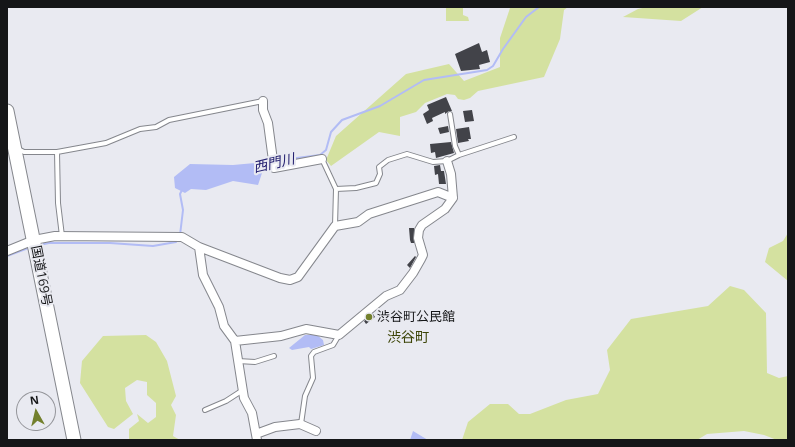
<!DOCTYPE html>
<meta charset="utf-8">
<style>
body{margin:0}
#map{position:relative;width:795px;height:447px;overflow:hidden;background:#e9eaf1;font-family:"Open Sans",sans-serif}
canvas{display:block}
.frame{position:absolute;inset:0;border:8px solid #151618;pointer-events:none}
.north{position:absolute;left:16px;top:391px;width:40px;height:40px;box-sizing:border-box;background:#e9eaf1;border:1px solid #94959a;border-radius:50%;rotate:352deg;font-size:11px;font-weight:700;line-height:16px;text-align:center;color:#151618}
.north::after{content:'';display:block;margin:auto;width:14px;height:18px;background:#73802d;clip-path:polygon(50% 0,100% 100%,50% 72%,0 100%)}
</style>
<div id="map">
<canvas width="795" height="447"></canvas>
<div class="frame"></div>
<div class="north">N</div>
</div>
<script>
const c = document.querySelector('canvas').getContext('2d');
c.lineJoin = 'round';
function fillPath(path, color) {
  c.fillStyle = color;
  c.fill(path, 'evenodd');
}
function shape(rows) {
  const path = new Path2D();
  for (const r of rows) {
    path.moveTo(r[0], r[1]);
    for (let i = 2; i < r.length; i += 2) path.lineTo(r[i], r[i + 1]);
  }
  return path;
}
function trace(path, color, width, dash) {
  c.strokeStyle = color;
  c.lineWidth = width;
  c.lineCap = dash ? 'butt' : 'round';
  c.setLineDash(dash || []);
  c.stroke(path);
}
function label(font, color, halo, rows, align = 'center') {
  c.font = font + ' "Open Sans","Noto Sans JP",sans-serif';
  c.lineWidth = 4;
  c.setLineDash([]);
  c.textBaseline = 'middle';
  c.strokeStyle = halo;
  c.fillStyle = color;
  for (const [text, x, y, turn = 0] of rows) {
    c.save();
    c.translate(x, y);
    c.rotate((+turn || 0) * Math.PI / 180);
    c.textAlign = isNaN(turn) ? turn : align;
    if (halo) c.strokeText(text, 0, 0);
    c.fillText(text, 0, 0);
    c.restore();
  }
}
fillPath(shape([
 [446,7,463,7,463,15,468,17,469,21,446,21],
 [512,7,568,7,564,10,560,39,544,77,478,91,470,98,464,100,458,99,455,95,447,94,425,103,416,112,400,117,400,136,379,132,331,166,326,160,336,136,406,74,449,64,464,81,500,67,500,38,510,8],
 [647,7,703,7,681,21,623,17,638,9],
 [788,233,788,281,765,262,769,248,783,241],
 [730,286,744,290,766,313,767,373,779,378,788,376,788,440,777,440,764,435,744,431,707,434,697,440,462,440,468,422,490,404,508,404,519,414,530,414,566,400,598,394,610,370,607,350,631,319,708,306],
 [146,335,156,342,167,361,176,396,171,405,176,415,173,436,180,440,129,440,129,429,139,421,137,414,148,423,156,417,156,403,147,395,147,382,137,380,125,388,126,401,133,414,114,429,108,427,80,383,82,361,103,336]
]), '#d4e1a0');
fillPath(shape([
 [255,163,260,168,262,173,258,185,233,181,206,190,191,189,185,193,175,188,174,177,190,164,233,165],
 [305,335,317,335,323,340,324,345,311,349,309,347,292,350,289,348],
 [413,431,428,440,410,440]
]), '#b2bcf5');
trace(shape([
 [274,161,320,155,326,150,331,132,342,120,380,106,424,80,487,70,493,66,503,49,526,17,539,7],
 [257,166,270,162],
 [180,235,183,210,180,194,182,190],
 [39,245,49,243,110,243,153,246,176,242,177,240],
 [7,256,31,247]
]), '#b2bcf5', 2);
fillPath(shape([
 [479,43,482,52,487,50,490,62,479,65,480,69,461,71,455,54],
 [446,97,452,111,449,111,445,114,445,112,432,118,433,121,427,124,423,114,429,110,427,105],
 [472,110,474,121,465,122,463,111],
 [448,126,449,132,440,134,438,128],
 [469,127,471,139,468,139,469,141,458,143,456,129],
 [451,142,454,153,436,158,435,152,431,153,430,144],
 [440,165,441,171,444,171,446,184,439,184,438,174,435,175,434,166],
 [409,228,414,228,414,243,411,243,410,240],
 [415,256,416,257,410,268,407,265],
 [373,314,375,317,366,324,364,321]
]), '#424349');
const service = shape([
 [18,149,24,152,57,152,106,143,140,129,156,127,169,120,263,101],
 [57,152,58,203,62,236],
 [459,155,514,137],
 [322,159,336,189,335,226],
 [336,189,356,188,376,183,380,174,379,167,388,160,407,154,433,162,447,161,459,155,455,146,450,114],
 [238,361,255,362,274,356],
 [205,410,226,401,243,390],
 [301,424,305,396,313,378,311,356,314,352,333,345,339,335]
]);
const minor = shape([
 [263,101,263,110,268,123,274,168,322,159],
 [199,247,203,275,219,307,224,326,235,341,244,398,252,413,257,440],
 [7,251,34,240,55,236,182,237,199,247,280,278,290,280,298,277,335,226,358,222,369,214,438,192,453,198],
 [235,341,281,336,306,329,339,335,386,296,400,290,413,273,421,259,423,255,418,238,419,230,422,225,445,209,453,198,451,174,447,161],
 [256,434,275,427,300,424,316,431]
]);
const trunk = shape([
 [7,111,74,440]
]);
trace(service, '#85878d', 6);
trace(minor, '#85878d', 10);
trace(trunk, '#85878d', 15);
trace(service, '#fff', 4);
trace(minor, '#fff', 8);
trace(trunk, '#fff', 13);
for (const [x, y, r, color] of [
 [369,317,4,"#73802d"]
]) {
  const dot = new Path2D();
  dot.arc(x, y, r, 0, 2 * Math.PI);
  c.fillStyle = color;
  c.fill(dot);
  trace(dot, '#e9eaf1', 1.5);
}
label('13px', '#151618', '#e9eaf1', [
 ["国道169号",41,276,79]
]);
label('13px', '#151618', '#e9eaf1', [
 ["渋谷町公民館",377,317]
], 'left');
label('italic 14px', '#242070', '#e9eaf1', [
 ["西門川",274,164,-13]
]);
label('14px', '#3d4508', '#e9eaf1', [
 ["渋谷町",408,338]
]);
</script>
